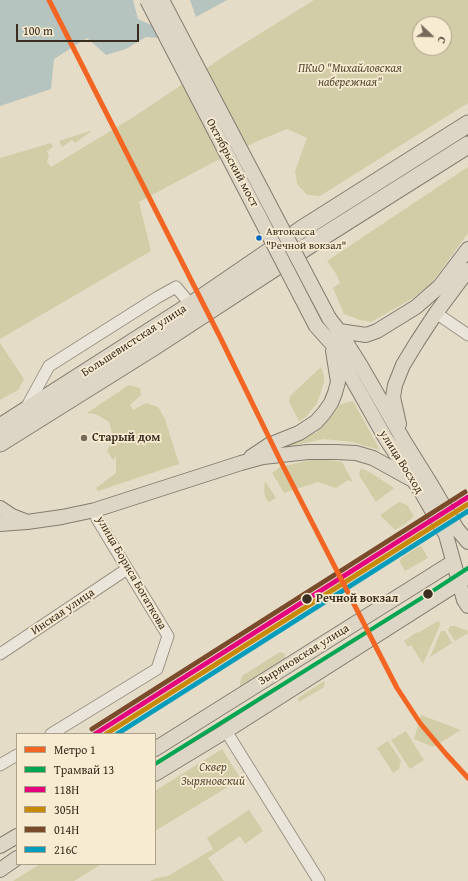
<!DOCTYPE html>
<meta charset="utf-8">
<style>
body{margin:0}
#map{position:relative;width:468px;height:881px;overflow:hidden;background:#e5dcc7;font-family:"Gentium Book Plus",serif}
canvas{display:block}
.legend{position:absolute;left:16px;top:733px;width:140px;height:132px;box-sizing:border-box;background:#f7ecd2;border:1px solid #aca08b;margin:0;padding:5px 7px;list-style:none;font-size:12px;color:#3b2e20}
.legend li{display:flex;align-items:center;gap:8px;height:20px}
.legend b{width:20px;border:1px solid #aca08b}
.north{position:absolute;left:412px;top:16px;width:40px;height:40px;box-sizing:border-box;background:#f7ecd2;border:1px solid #aca08b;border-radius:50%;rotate:112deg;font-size:11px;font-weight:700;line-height:16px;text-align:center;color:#3b2e20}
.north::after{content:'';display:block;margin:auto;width:14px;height:18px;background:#766b5a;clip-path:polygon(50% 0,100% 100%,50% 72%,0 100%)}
.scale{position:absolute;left:16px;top:24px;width:123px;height:18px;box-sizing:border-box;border:2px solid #3b2e20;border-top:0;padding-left:5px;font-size:12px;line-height:14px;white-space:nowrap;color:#3b2e20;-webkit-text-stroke:3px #f7ecd2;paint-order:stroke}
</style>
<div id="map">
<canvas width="468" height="881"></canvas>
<ul class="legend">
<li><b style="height:5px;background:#f26522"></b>Метро 1</li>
<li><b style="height:5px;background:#00a651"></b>Трамвай 13</li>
<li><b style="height:5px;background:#e5007d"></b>118Н</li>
<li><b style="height:5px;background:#c88808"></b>305Н</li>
<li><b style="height:5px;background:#7a4b2a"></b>014Н</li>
<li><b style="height:5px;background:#069dbd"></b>216С</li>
</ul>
<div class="north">С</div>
<div class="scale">100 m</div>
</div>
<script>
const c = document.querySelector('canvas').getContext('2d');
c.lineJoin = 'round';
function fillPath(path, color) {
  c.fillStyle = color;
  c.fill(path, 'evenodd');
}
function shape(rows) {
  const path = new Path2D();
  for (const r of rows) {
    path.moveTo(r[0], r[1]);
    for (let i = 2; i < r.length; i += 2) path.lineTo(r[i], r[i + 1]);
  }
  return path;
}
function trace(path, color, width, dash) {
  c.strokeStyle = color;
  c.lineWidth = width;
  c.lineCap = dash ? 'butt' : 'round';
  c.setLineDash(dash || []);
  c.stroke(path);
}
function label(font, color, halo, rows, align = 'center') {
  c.font = font + ' "Gentium Book Plus",serif';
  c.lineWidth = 3.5;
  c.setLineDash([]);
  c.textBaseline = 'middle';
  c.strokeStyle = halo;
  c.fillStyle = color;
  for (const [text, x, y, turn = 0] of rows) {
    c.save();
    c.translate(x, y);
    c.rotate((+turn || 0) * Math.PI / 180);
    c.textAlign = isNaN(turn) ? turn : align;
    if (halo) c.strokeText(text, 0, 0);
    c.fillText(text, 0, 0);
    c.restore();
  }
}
fillPath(shape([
 [314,0,468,0,468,103,320,196,307,195,297,184,295,171,307,138,287,129,258,141,210,164,139,202,151,251,0,339,0,158,51,143,53,147,47,151,49,156,47,162,51,167,132,118,232,51],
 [420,24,444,24,444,48,420,48],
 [93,130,75,143,72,140,62,147,59,141],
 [468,167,468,233,431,284,413,298,371,322,360,320,344,314,333,288,340,283,335,272,327,261],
 [0,343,24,379,18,390,0,400],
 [321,367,324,376,324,382,322,389,317,403,306,417,299,421,289,402,290,396],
 [129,385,140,388,141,395,130,405,133,410,146,403,158,407,165,419,179,464,98,491,96,488,116,473,116,456,113,460,107,451,110,444,112,433,109,422,101,417,95,414,87,413],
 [353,401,380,450,352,442,324,439,282,448,317,432,332,416,341,404],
 [311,460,329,460,342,462,353,482,348,480,336,488,318,482,284,493,272,473,280,467],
 [361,468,371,473,394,488,376,502,360,477,359,475],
 [265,481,276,498,269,502,265,497,264,490],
 [399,502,407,505,414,516,405,524,395,530,380,515],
 [421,546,428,558,405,571,400,562,401,558,418,547],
 [438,621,439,621,440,625,423,664,411,645,408,647,404,641,417,632,418,633],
 [450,626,455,626,468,631,468,633,455,641,448,630],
 [441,631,445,631,452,643,430,657],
 [280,652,285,654,284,662,240,689,240,683,242,676],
 [324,681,325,684,323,688,299,702,298,698],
 [421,715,461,730,433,747,414,739],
 [406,731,424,760,410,769,391,740],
 [388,741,401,761,399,769,393,773,377,748],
 [222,749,241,779,155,831,155,791],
 [249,810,263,831,245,844,240,836,208,858,224,881,150,881,157,878,168,876,213,849,207,838],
 [40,864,102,864,74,881,13,881]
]), '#d2cda6');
fillPath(shape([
 [0,0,133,0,138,19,153,26,163,38,146,37,126,49,106,55,87,38,54,59,51,89,0,106],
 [190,0,227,0,196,17]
]), '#b6c4bf');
const minor = shape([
 [436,313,468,335],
 [25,410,49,366,158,297,176,287,191,305],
 [0,654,127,569],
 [226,731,319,881],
 [51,734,157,669,168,636,97,519,95,510],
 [0,765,17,755]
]);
const major = shape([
 [329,318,339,331,361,366,404,441,432,486,457,529,468,542],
 [316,326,333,345,386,439,422,493,446,535,464,600,468,606],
 [339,331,366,335,377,331,416,307,440,286,468,249],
 [399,424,393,397,395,385,403,365,417,342,436,313,468,270],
 [251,457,269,445,299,433,316,422,324,413,331,403,335,393,338,382,333,351],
 [0,508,12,516,25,521],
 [0,524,27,522,62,517,95,510,241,463,263,457,308,452,336,452,356,453,373,458,411,479],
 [155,749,453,562],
 [155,774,226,731,468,577],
 [0,846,17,836],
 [0,870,17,858]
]);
const highway = shape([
 [0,427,191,305,302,229,468,124],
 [0,443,155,346,311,244,468,145]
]);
trace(minor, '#9b9486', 13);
trace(major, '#837c70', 16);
trace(highway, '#837c70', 19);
trace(minor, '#eae5db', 11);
trace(major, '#ddd5c5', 14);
trace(highway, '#ddd5c5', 17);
const majorBridge = shape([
 [147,0,316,326],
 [162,0,329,318]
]);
trace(majorBridge, '#837c70', 16, []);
trace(majorBridge, '#ddd5c5', 14);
trace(shape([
 [95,734,468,497]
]), '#e5007d', 5);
trace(shape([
 [106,734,468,504]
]), '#c88808', 5);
trace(shape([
 [92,729,465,492]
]), '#7a4b2a', 5);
trace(shape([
 [117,734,468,511]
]), '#069dbd', 5);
trace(shape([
 [155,764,428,594,468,568]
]), '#00a651', 4);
trace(shape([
 [49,0,220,337,280,460,397,688,420,723,446,754,468,778]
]), '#f26522', 5);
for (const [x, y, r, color] of [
 [259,238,3.5,"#0065bd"],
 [84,438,4,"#766b5a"],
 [428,594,5.5,"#3b2e20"],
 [307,599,5.5,"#3b2e20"]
]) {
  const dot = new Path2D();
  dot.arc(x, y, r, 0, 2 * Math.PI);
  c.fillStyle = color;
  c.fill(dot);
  trace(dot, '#f7ecd2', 1.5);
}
label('11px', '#3b2e20', '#f7ecd2', [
 ["Автокасса",266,232],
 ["\"Речной вокзал\"",266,246]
], 'left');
label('italic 12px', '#564b35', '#f7ecd2', [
 ["ПКиО \"Михайловская",350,69],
 ["набережная\"",350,83],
 ["Cквер",213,768],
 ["Зыряновский",213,782]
]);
label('12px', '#3b2e20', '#f7ecd2', [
 ["Октябрьский мост",232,163,62],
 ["Большевистская улица",134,341,-33],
 ["улица Восход",401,462,58],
 ["улица Бориса Богаткова",131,573,60],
 ["Инская улица",63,612,-34],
 ["Зыряновская улица",304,655,-32]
]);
label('bold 12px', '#3b2e20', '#f7ecd2', [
 ["Старый дом",92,438]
], 'left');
label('bold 12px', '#3b2e20', '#f7ecd2', [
 ["Речной вокзал",316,599]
], 'left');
</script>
